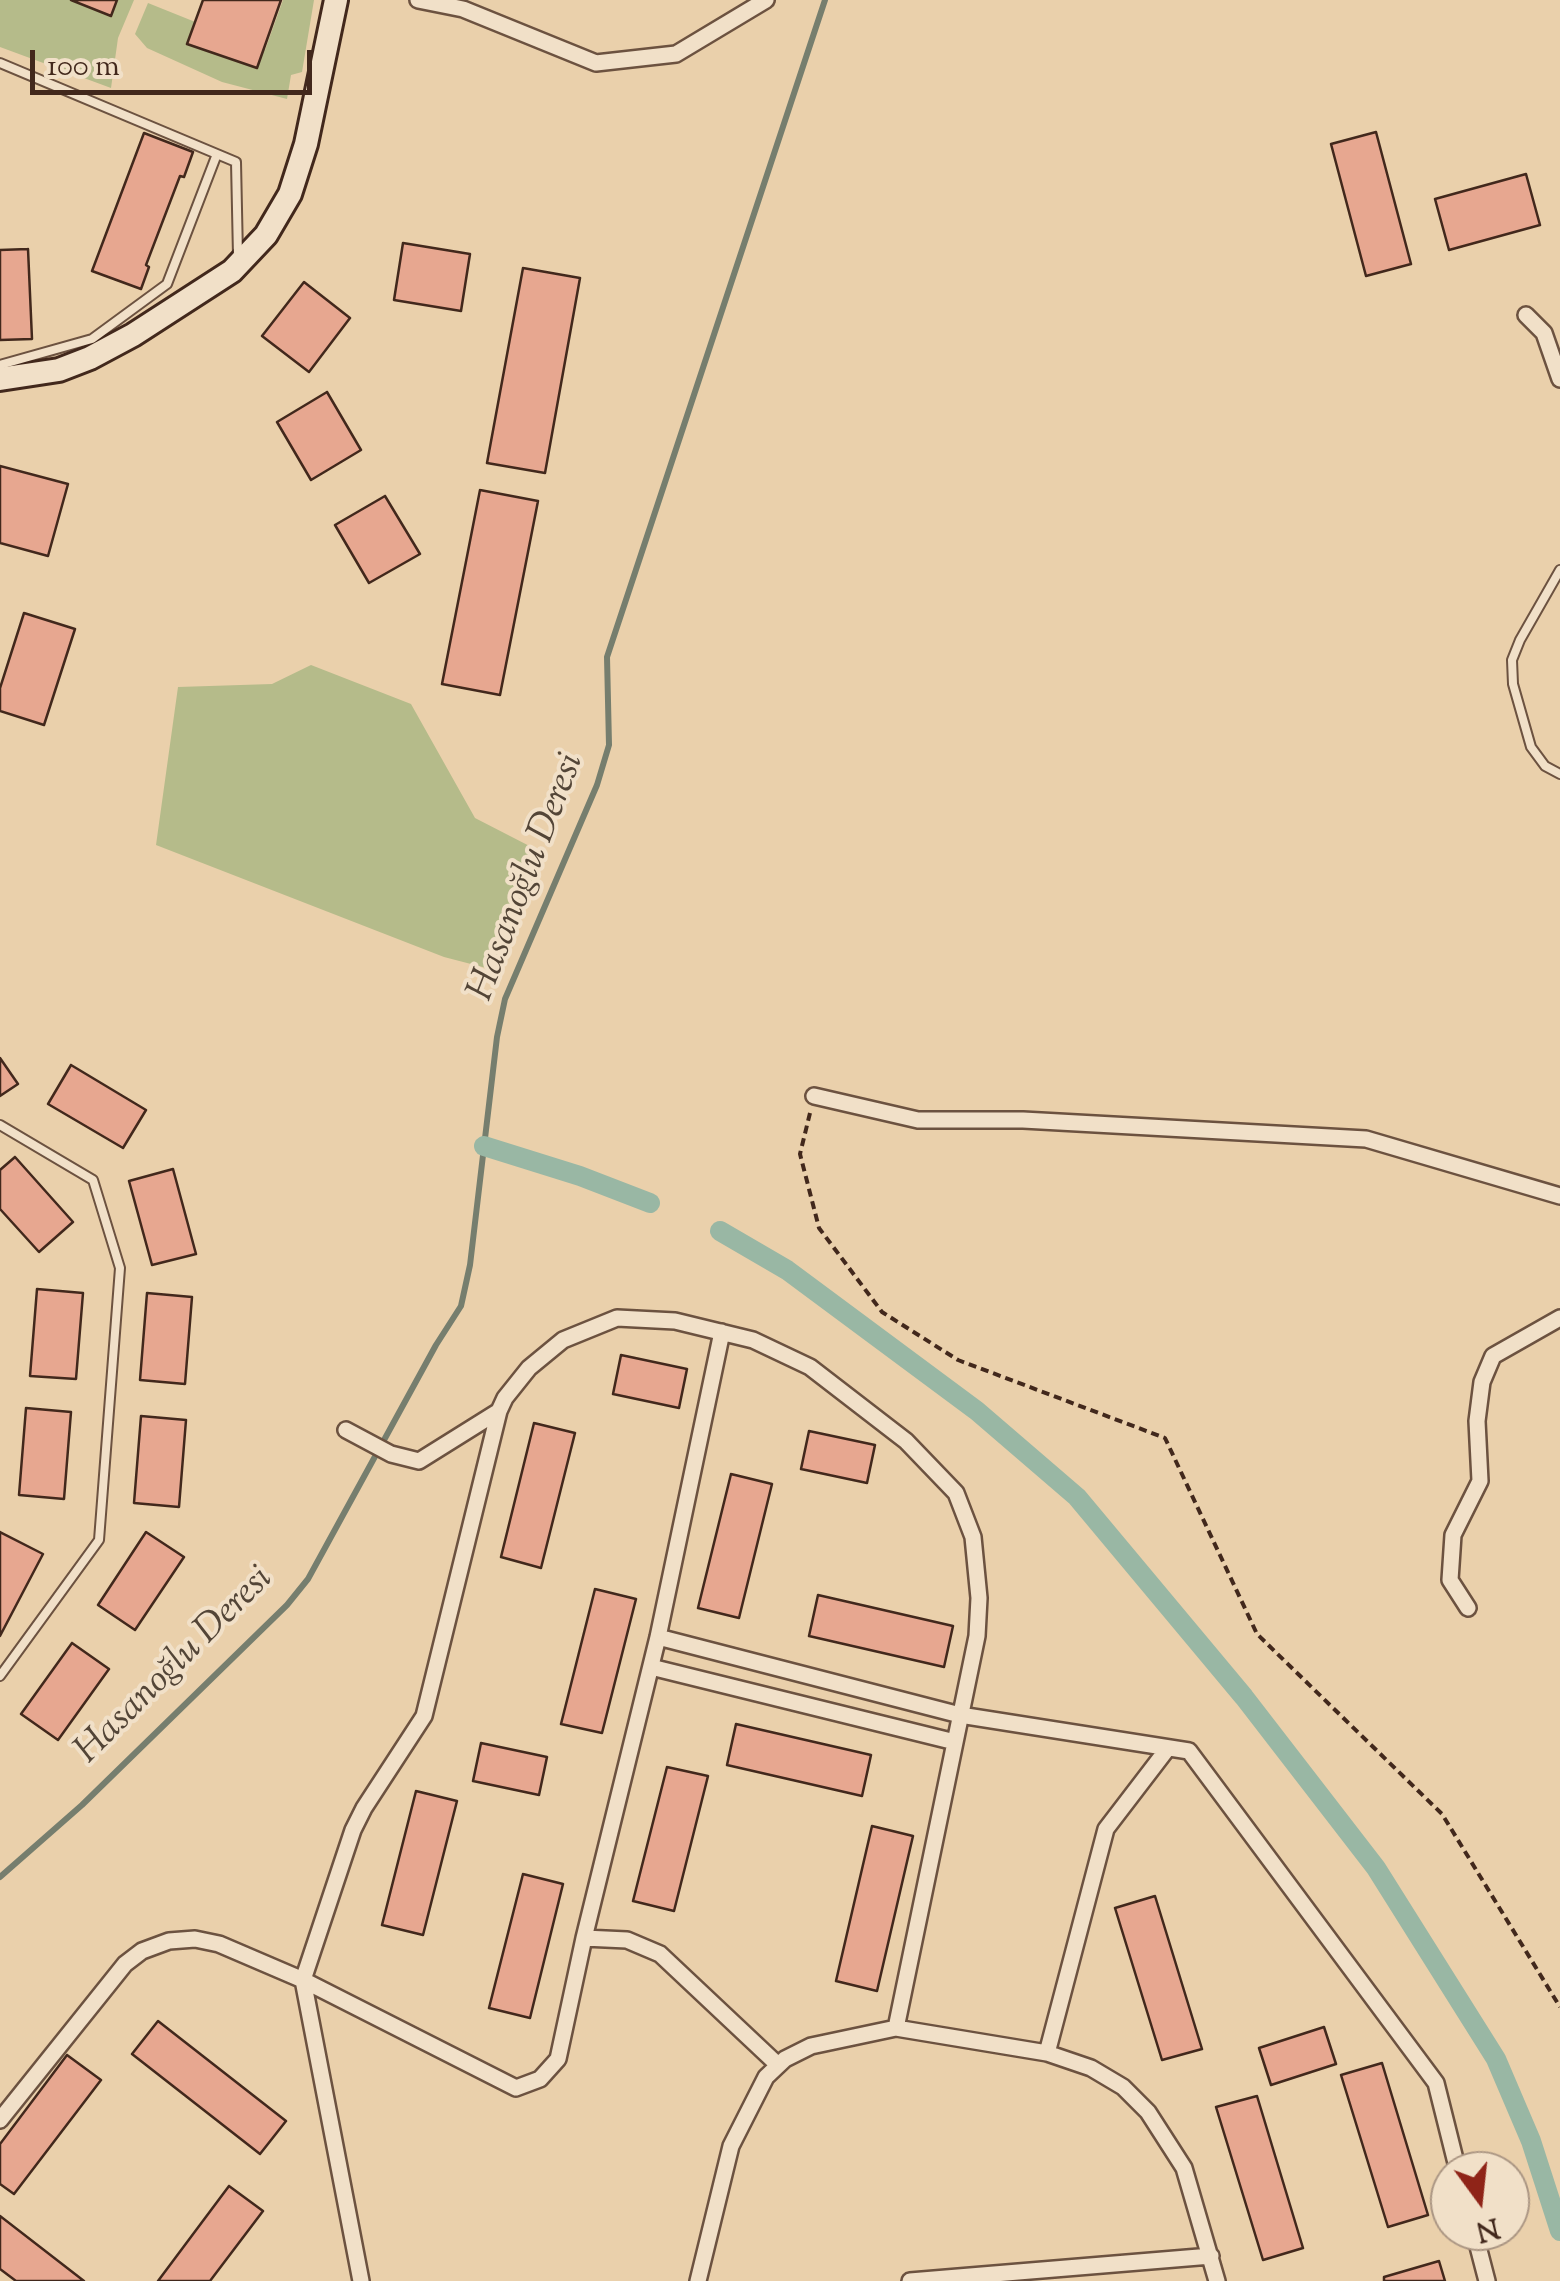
<!DOCTYPE html>
<meta charset="utf-8">
<style>
body{margin:0}
#map{position:relative;width:1560px;height:2281px;overflow:hidden;background:#ead0ab;font-family:"Sorts Mill Goudy",serif}
canvas{display:block}
.north{position:absolute;left:1430px;top:2151px;width:100px;height:100px;box-sizing:border-box;background:#f1e0c8;border:2px solid #ab9683;border-radius:50%;rotate:165deg;font-size:28px;font-weight:700;line-height:40px;text-align:center;color:#42281c}
.north::after{content:'';display:block;margin:auto;width:35px;height:45px;background:#8f2418;clip-path:polygon(50% 0,100% 100%,50% 72%,0 100%)}
.scale{position:absolute;left:30px;top:50px;width:282px;height:45px;box-sizing:border-box;border:5px solid #42281c;border-top:0;padding-left:12px;font-size:30px;line-height:35px;white-space:nowrap;color:#42281c;-webkit-text-stroke:8px #f1e0c8;paint-order:stroke}
</style>
<div id="map">
<canvas width="1560" height="2281"></canvas>
<div class="north">N</div>
<div class="scale">100 m</div>
</div>
<script>
const c = document.querySelector('canvas').getContext('2d');
c.lineJoin = 'round';
function fillPath(path, color) {
  c.fillStyle = color;
  c.fill(path, 'evenodd');
}
function shape(rows) {
  const path = new Path2D();
  for (const r of rows) {
    path.moveTo(r[0], r[1]);
    for (let i = 2; i < r.length; i += 2) path.lineTo(r[i], r[i + 1]);
  }
  return path;
}
function trace(path, color, width, dash) {
  c.strokeStyle = color;
  c.lineWidth = width;
  c.lineCap = dash ? 'butt' : 'round';
  c.setLineDash(dash || []);
  c.stroke(path);
}
function label(font, color, halo, rows, align = 'center') {
  c.font = font + ' "Sorts Mill Goudy",serif';
  c.lineWidth = 8;
  c.setLineDash([]);
  c.textBaseline = 'middle';
  c.strokeStyle = halo;
  c.fillStyle = color;
  for (const [text, x, y, turn = 0] of rows) {
    c.save();
    c.translate(x, y);
    c.rotate((+turn || 0) * Math.PI / 180);
    c.textAlign = isNaN(turn) ? turn : align;
    if (halo) c.strokeText(text, 0, 0);
    c.fillText(text, 0, 0);
    c.restore();
  }
}
fillPath(shape([
 [0,0,134,0,118,38,111,88,0,47],
 [283,0,314,0,302,72,291,75,287,99,222,82,147,48,135,34,148,3,265,50],
 [311,665,411,704,475,818,545,854,494,970,444,957,156,845,178,687,272,684]
]), '#b5bb8a');
trace(shape([
 [0,1877,82,1805,287,1605,308,1579,436,1345,461,1306,470,1265,497,1037,505,999,597,785,609,745,607,657,825,0]
]), '#767e6e', 6);
trace(shape([
 [484,1146,580,1176,650,1203],
 [720,1231,787,1270,977,1411,1077,1497,1244,1697,1376,1868,1496,2059,1531,2141,1560,2231]
]), '#99b7a4', 20);
const building = shape([
 [71,0,117,0,111,16,71,0],
 [203,0,281,0,257,68,187,44,203,0],
 [1376,132,1411,264,1366,276,1331,144,1376,132],
 [144,133,193,152,184,177,180,176,146,265,149,267,141,289,92,271,144,133],
 [1526,174,1540,225,1449,250,1435,199,1526,174],
 [403,243,470,254,461,311,394,300,403,243],
 [28,249,32,339,0,340,0,250,28,249],
 [523,268,580,278,545,473,487,463,523,268],
 [304,282,350,318,309,372,262,336,304,282],
 [327,392,361,450,311,480,277,422,327,392],
 [0,466,68,484,48,556,0,543,0,466],
 [480,490,538,501,500,695,442,684,480,490],
 [385,496,420,554,369,583,335,525,385,496],
 [24,613,75,629,44,725,0,711,0,688,24,613],
 [0,1058,18,1084,0,1096,0,1058],
 [71,1065,146,1110,123,1148,48,1104,71,1065],
 [15,1157,73,1222,39,1252,0,1209,0,1170,15,1157],
 [173,1169,196,1254,152,1265,129,1181,173,1169],
 [37,1289,83,1293,76,1379,30,1376,37,1289],
 [147,1293,192,1297,185,1384,140,1380,147,1293],
 [621,1355,687,1369,679,1408,613,1394,621,1355],
 [26,1408,71,1412,64,1499,19,1495,26,1408],
 [141,1416,186,1420,179,1507,134,1503,141,1416],
 [534,1423,575,1433,541,1568,501,1557,534,1423],
 [809,1431,875,1445,867,1483,801,1469,809,1431],
 [731,1474,772,1484,739,1618,698,1608,731,1474],
 [0,1532,43,1554,0,1636,0,1532],
 [146,1532,184,1557,135,1630,98,1605,146,1532],
 [595,1589,636,1599,602,1733,561,1724,595,1589],
 [818,1595,953,1626,944,1667,809,1636,818,1595],
 [72,1643,109,1669,58,1740,21,1714,72,1643],
 [736,1724,871,1755,862,1796,727,1765,736,1724],
 [481,1743,547,1757,539,1795,473,1781,481,1743],
 [667,1767,708,1776,674,1911,633,1901,667,1767],
 [416,1791,457,1801,423,1935,382,1925,416,1791],
 [872,1826,913,1836,877,1991,836,1981,872,1826],
 [523,1874,563,1884,530,2018,489,2008,523,1874],
 [1155,1896,1202,2049,1162,2060,1115,1908,1155,1896],
 [158,2021,286,2121,260,2154,132,2054,158,2021],
 [1324,2027,1336,2064,1271,2085,1259,2048,1324,2027],
 [67,2055,101,2080,14,2194,0,2184,0,2144,67,2055],
 [1382,2063,1428,2215,1388,2227,1341,2075,1382,2063],
 [1257,2096,1303,2248,1263,2260,1216,2107,1257,2096],
 [229,2186,263,2211,210,2281,158,2281,229,2186],
 [0,2216,84,2281,16,2281,0,2269,0,2216],
 [1439,2261,1445,2281,1384,2281,1384,2277,1439,2261]
]);
fillPath(building, '#e7a790');
trace(building, '#42281c', 2.5);
const lane = shape([
 [0,63,236,162,238,256],
 [0,365,92,339,167,284,217,154],
 [1560,570,1520,640,1512,660,1513,684,1531,747,1545,766,1560,774],
 [0,1125,93,1180,120,1268,99,1540,0,1676]
]);
const street = shape([
 [418,0,463,9,596,63,676,54,766,0],
 [1526,315,1544,333,1560,379],
 [814,1096,918,1120,1023,1120,1366,1139,1560,1196],
 [346,1430,391,1454,419,1461,499,1411],
 [1468,1608,1450,1580,1453,1535,1480,1481,1477,1421,1482,1382,1493,1356,1560,1318],
 [658,1637,960,1715,1189,1751,1436,2083,1458,2171],
 [651,1667,955,1742],
 [584,1938,627,1940,660,1954,778,2065],
 [1047,2053,1106,1829,1168,1748],
 [0,2120,125,1964,142,1951,169,1941,195,1939,219,1944,303,1980,516,2088,540,2079,558,2059,584,1938,658,1637,722,1332],
 [1474,2231,1487,2281],
 [361,2281,303,1980,353,1830,364,1808,424,1716,499,1411,505,1398,529,1368,563,1340,617,1318,675,1321,753,1340,810,1367,906,1441,956,1493,973,1537,979,1598,977,1636,896,2028],
 [698,2281,731,2146,766,2077,785,2059,811,2046,896,2028,1047,2053,1091,2068,1123,2087,1148,2112,1184,2168,1217,2281],
 [910,2281,1211,2256]
]);
const secondary = shape([
 [0,379,59,370,90,358,133,335,232,271,266,235,290,194,306,144,336,0]
]);
trace(lane, '#6c5240', 12);
trace(street, '#6c5240', 20);
trace(secondary, '#42281c', 28);
trace(shape([
 [810,1113,800,1154,819,1228,882,1312,958,1360,1165,1438,1257,1634,1442,1814,1560,2007]
]), '#42281c', 4, [8, 5]);
trace(lane, '#f1e0c8', 8);
trace(street, '#f1e0c8', 15);
trace(secondary, '#f1e0c8', 22);
label('italic 38px', '#534537', '#f1e0c8', [
 ["Hasanoğlu Deresi",529,878,-69],
 ["Hasanoğlu Deresi",176,1667,-45]
]);
</script>
